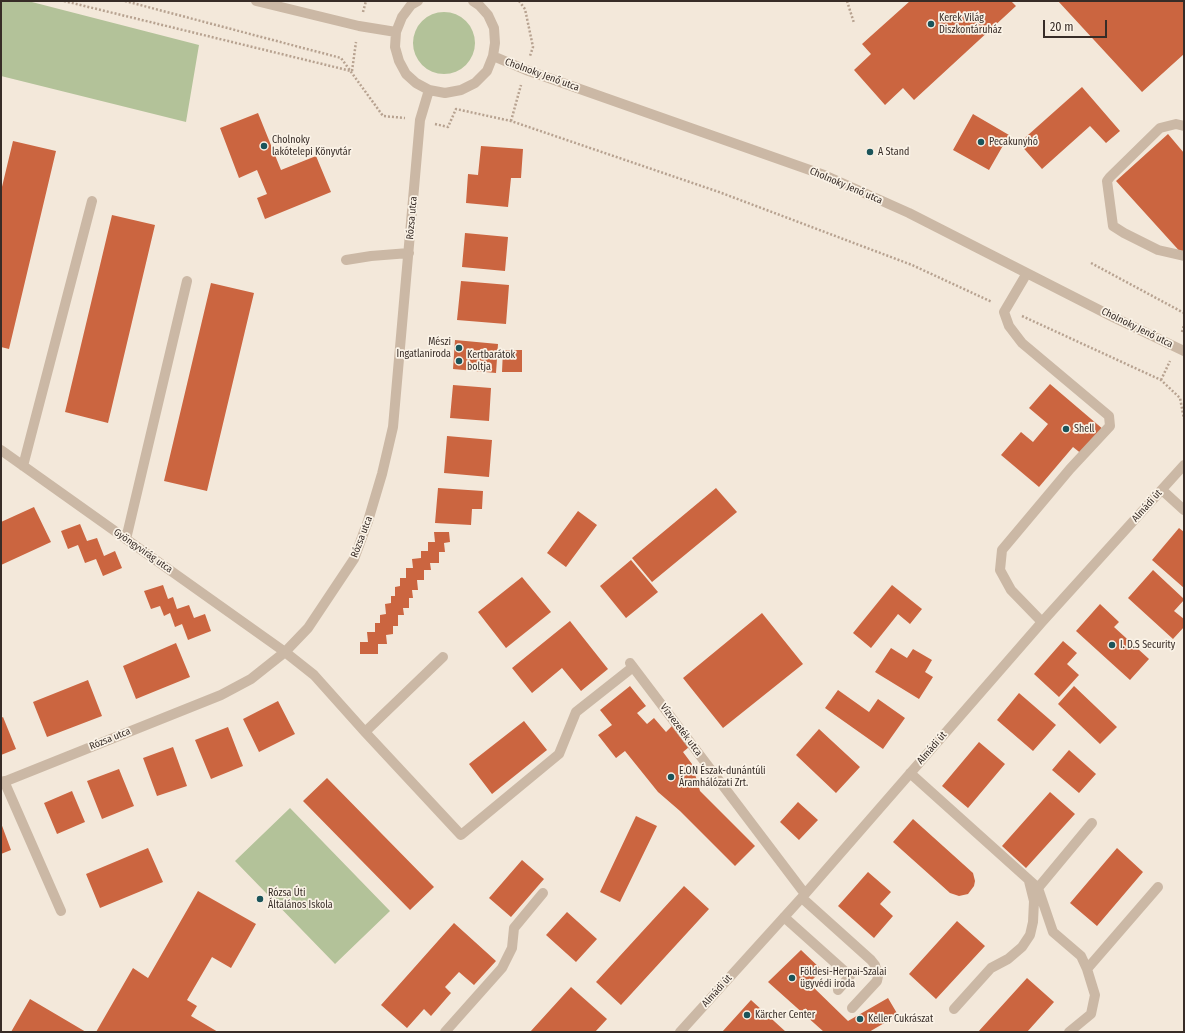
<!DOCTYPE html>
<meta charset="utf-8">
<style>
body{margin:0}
#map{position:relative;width:1185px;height:1033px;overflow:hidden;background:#f3e8da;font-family:"Fira Sans Condensed",sans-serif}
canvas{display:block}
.frame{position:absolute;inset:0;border:2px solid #372c27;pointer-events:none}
.scale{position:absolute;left:1043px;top:20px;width:64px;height:18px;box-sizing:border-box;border:2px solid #372c27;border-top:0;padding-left:5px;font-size:12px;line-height:14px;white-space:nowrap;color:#372c27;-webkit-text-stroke:3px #faf2e6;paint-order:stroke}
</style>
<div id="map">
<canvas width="1185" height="1033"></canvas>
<div class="frame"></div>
<div class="scale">20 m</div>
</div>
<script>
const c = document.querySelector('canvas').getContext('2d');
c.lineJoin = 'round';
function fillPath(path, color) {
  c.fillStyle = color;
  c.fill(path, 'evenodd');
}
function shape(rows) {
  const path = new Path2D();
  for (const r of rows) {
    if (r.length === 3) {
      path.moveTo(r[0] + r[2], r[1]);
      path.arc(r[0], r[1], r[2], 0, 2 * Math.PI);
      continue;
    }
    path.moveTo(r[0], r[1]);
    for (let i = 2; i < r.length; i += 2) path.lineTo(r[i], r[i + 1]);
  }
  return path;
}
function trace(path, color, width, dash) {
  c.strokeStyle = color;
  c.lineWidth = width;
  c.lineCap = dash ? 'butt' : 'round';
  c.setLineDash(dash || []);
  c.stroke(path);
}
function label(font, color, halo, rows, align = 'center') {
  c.font = font + ' "Fira Sans Condensed",sans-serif';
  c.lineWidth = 3.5;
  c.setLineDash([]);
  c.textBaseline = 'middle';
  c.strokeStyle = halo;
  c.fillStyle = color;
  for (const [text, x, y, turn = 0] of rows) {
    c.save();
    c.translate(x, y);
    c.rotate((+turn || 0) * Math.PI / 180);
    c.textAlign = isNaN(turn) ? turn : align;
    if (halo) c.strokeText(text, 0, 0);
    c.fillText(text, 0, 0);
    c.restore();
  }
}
fillPath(shape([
 [1,1,28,1,199,45,186,122,1,76],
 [444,43,31],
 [290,808,390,911,335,964,235,861]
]), '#b3c299');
fillPath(shape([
 [910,1,1011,1,1016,6,914,100,903,88,885,105,854,70,871,54,862,44],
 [1058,1,1184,1,1184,54,1142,92],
 [1082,87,1120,131,1106,143,1090,126,1042,169,1019,143],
 [258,113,281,170,316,156,331,192,265,219,257,198,267,194,257,170,239,178,220,128],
 [973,114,1009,135,989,170,953,150],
 [1168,134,1184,153,1184,256,1116,181],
 [13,141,56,151,9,349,1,347,1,191],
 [481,146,523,149,521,178,511,178,508,207,466,203,468,174,478,175],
 [112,215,155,225,108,423,65,412],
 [465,233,508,237,505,271,462,267],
 [461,281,509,285,506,324,457,320],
 [211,283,254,293,207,491,164,481],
 [455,340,498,344,496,373,453,369],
 [503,350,522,350,522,372,502,372],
 [1050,384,1104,430,1083,455,1073,447,1039,487,1001,455,1021,432,1033,442,1048,424,1029,408],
 [453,385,491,388,489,421,450,418],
 [447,436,492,440,489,477,444,473],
 [438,488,483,491,482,509,472,509,471,525,435,523],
 [716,488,737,512,652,582,632,558],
 [34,507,51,542,1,565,1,522],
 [578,511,597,525,566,567,547,553],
 [80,524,87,541,97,538,104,556,115,551,122,568,103,576,96,559,85,563,78,545,68,549,61,531],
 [1179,528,1184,532,1184,588,1152,560],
 [434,532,449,532,450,542,444,543,445,552,439,552,439,563,430,563,431,570,424,570,424,580,417,580,418,590,412,590,413,598,409,598,409,608,403,608,404,615,398,615,398,626,393,626,393,634,386,635,387,644,378,644,378,654,360,654,360,642,368,642,367,632,375,632,375,623,380,623,380,615,386,614,385,604,391,603,391,596,395,596,395,587,400,586,400,578,406,578,406,568,413,568,412,559,421,558,421,551,428,551,428,542,435,542],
 [631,560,658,592,626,618,600,586],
 [1153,570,1184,599,1184,600,1174,611,1184,619,1184,627,1173,639,1128,598],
 [522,577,551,612,506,648,478,612],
 [163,585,168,599,173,597,177,609,189,605,194,618,205,614,211,631,188,640,182,624,175,627,170,613,164,616,160,606,151,609,144,591],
 [892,585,922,609,910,624,898,614,871,648,853,633],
 [1100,604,1119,622,1114,627,1149,659,1130,680,1076,631],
 [762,613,803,664,723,728,683,678],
 [570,621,608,669,581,691,562,668,532,693,512,668],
 [1063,641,1077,653,1067,664,1079,675,1059,697,1034,674],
 [176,643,190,677,136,699,123,666],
 [891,648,907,658,913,649,932,660,925,672,933,677,919,699,875,672],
 [88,680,102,716,47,737,33,702],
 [630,686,646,706,637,713,647,724,654,718,666,732,672,726,689,747,683,752,692,764,700,791,755,846,735,866,680,811,658,792,625,751,616,758,598,735,612,725,600,710],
 [1074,686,1117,727,1100,744,1058,704],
 [838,690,869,712,878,699,905,718,883,749,825,708],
 [1019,693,1056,725,1033,751,997,720],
 [278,701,295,734,259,752,243,719],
 [3,717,16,749,1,755,1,718],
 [524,721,547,750,492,794,469,764],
 [228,727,243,766,211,779,195,740],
 [819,729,860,767,836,793,796,755],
 [979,742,1005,764,968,808,942,786],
 [173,747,187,786,157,796,143,758],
 [1069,750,1096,774,1079,793,1052,770],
 [119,769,134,806,102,819,87,781],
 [327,778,434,887,410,910,303,801],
 [72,791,85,822,57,834,44,803],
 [1050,792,1075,814,1026,868,1002,846],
 [798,802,818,820,799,840,780,822],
 [636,816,657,826,620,902,600,892],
 [913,819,973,873,975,881,974,886,968,894,959,896,950,893,893,842],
 [1,823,11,850,1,854],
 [148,848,163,882,100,908,86,874],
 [1117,848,1143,872,1097,926,1070,903],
 [522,860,544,879,511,917,489,898],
 [868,872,891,892,880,904,893,916,874,938,838,906],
 [684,886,709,909,621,1005,596,982],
 [198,891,256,924,231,968,212,957,187,1000,197,1006,191,1016,218,1032,96,1032,133,968,148,978],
 [567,912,597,939,576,962,546,935],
 [957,921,985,946,936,999,909,974],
 [454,923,496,961,474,985,459,972,445,987,451,993,431,1016,424,1009,407,1028,381,1005],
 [801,950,822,970,809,983,848,1021,888,998,898,1015,869,1032,824,1032,768,982],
 [1027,978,1054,1002,1027,1032,978,1032],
 [571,987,607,1019,595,1032,530,1032],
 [30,999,86,1032,11,1032],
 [751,1000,786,1032,722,1032]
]), '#cb6540');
trace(shape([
 [64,1,351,71],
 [125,1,341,58,383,116,405,118],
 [519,1,525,9,533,47,530,56],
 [847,1,854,23],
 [363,12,366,1],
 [352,71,356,42],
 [511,121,521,85],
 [435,124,448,127,456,109,511,121,719,192,912,265,992,302],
 [1091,263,1184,313],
 [1022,316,1161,380,1180,398,1184,419],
 [1182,332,1184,325],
 [1161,380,1170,361]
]), '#b7a290', 2.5, [2, 2]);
trace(shape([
 [256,1,359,26,396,32],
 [418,1,411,5,402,17,396,32,395,47,399,61,406,74,416,83,429,90,445,93,461,90,475,83,487,71,493,56,495,43,494,28,488,15,479,5,473,1],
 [493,56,526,70,824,175,909,213,1113,317,1184,351],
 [1184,126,1176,124,1160,128,1110,177,1107,181,1113,226,1124,233,1158,250,1184,256],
 [346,260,371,256,409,253],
 [1027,273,1004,312,1009,326,1022,343,1109,416,1110,426,1070,469,1002,550,1000,570,1011,590,1042,622],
 [1,450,285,652,314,675,365,732,461,835,559,754,576,712,633,667],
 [23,466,92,201],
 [1162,490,1184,510],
 [126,539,187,281],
 [630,663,805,894],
 [365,732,443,657],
 [910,773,1038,888,1053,932,1081,956,1087,969,1095,995,1091,1014,1069,1032],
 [4,781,61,911],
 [1,783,221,695,251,679,285,652,308,628,354,559,368,521,382,474,393,427,420,120,429,90],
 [1038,888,1092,823],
 [802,898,871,960,875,965,878,976,877,981,852,1008],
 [784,917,850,976,838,990],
 [1087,969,1158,887],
 [954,1009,991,968,1008,959,1022,947,1030,935,1033,922,1034,901,1029,881],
 [445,1032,502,968,512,948,514,928,543,893],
 [680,1032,805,894,1042,622,1184,465]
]), '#cbb8a5', 10);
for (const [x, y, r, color] of [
 [931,24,4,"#1b545a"],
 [981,142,4,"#1b545a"],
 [264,146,4,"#1b545a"],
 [870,152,4,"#1b545a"],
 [459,348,4,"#1b545a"],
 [459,361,4,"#1b545a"],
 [1066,429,4,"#1b545a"],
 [1112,645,4,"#1b545a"],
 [671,777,4,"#1b545a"],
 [260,899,4,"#1b545a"],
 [792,978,4,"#1b545a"],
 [747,1015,4,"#1b545a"],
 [860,1019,4,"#1b545a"]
]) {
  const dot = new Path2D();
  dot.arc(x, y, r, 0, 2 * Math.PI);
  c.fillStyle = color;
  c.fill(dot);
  trace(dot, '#faf2e6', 1.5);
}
label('10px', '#372c27', '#faf2e6', [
 ["Kerek Világ",939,18],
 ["Diszkontáruház",939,30],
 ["Cholnoky",272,140],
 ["lakótelepi Könyvtár",272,152],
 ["Pecakunyhó",989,142],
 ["A Stand",878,152],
 ["Mészi",451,342,"right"],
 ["Ingatlaniroda",451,354,"right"],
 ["Kertbarátok",467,355],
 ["boltja",467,367],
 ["Shell",1074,429],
 ["I. D.S Security",1120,645],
 ["E.ON Észak-dunántúli",679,771],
 ["Áramhálózati Zrt.",679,783],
 ["Rózsa Úti",268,893],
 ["Általános Iskola",268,905],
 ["Földesi-Herpai-Szalai",800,972],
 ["ügyvédi iroda",800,984],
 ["Kärcher Center",755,1015],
 ["Keller Cukrászat",868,1019]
], 'left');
label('10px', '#372c27', '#faf2e6', [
 ["Cholnoky Jenő utca",542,75,20],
 ["Cholnoky Jenő utca",846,186,23],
 ["Rózsa utca",412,218,-85],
 ["Cholnoky Jenő utca",1137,328,26],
 ["Almádi út",1147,506,-48],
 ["Rózsa utca",362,537,-69],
 ["Gyöngyvirág utca",143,551,35],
 ["Vízvezeték utca",681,730,53],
 ["Rózsa utca",110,739,-22],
 ["Almádi út",932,748,-49],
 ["Almádi út",717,991,-48]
]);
</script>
